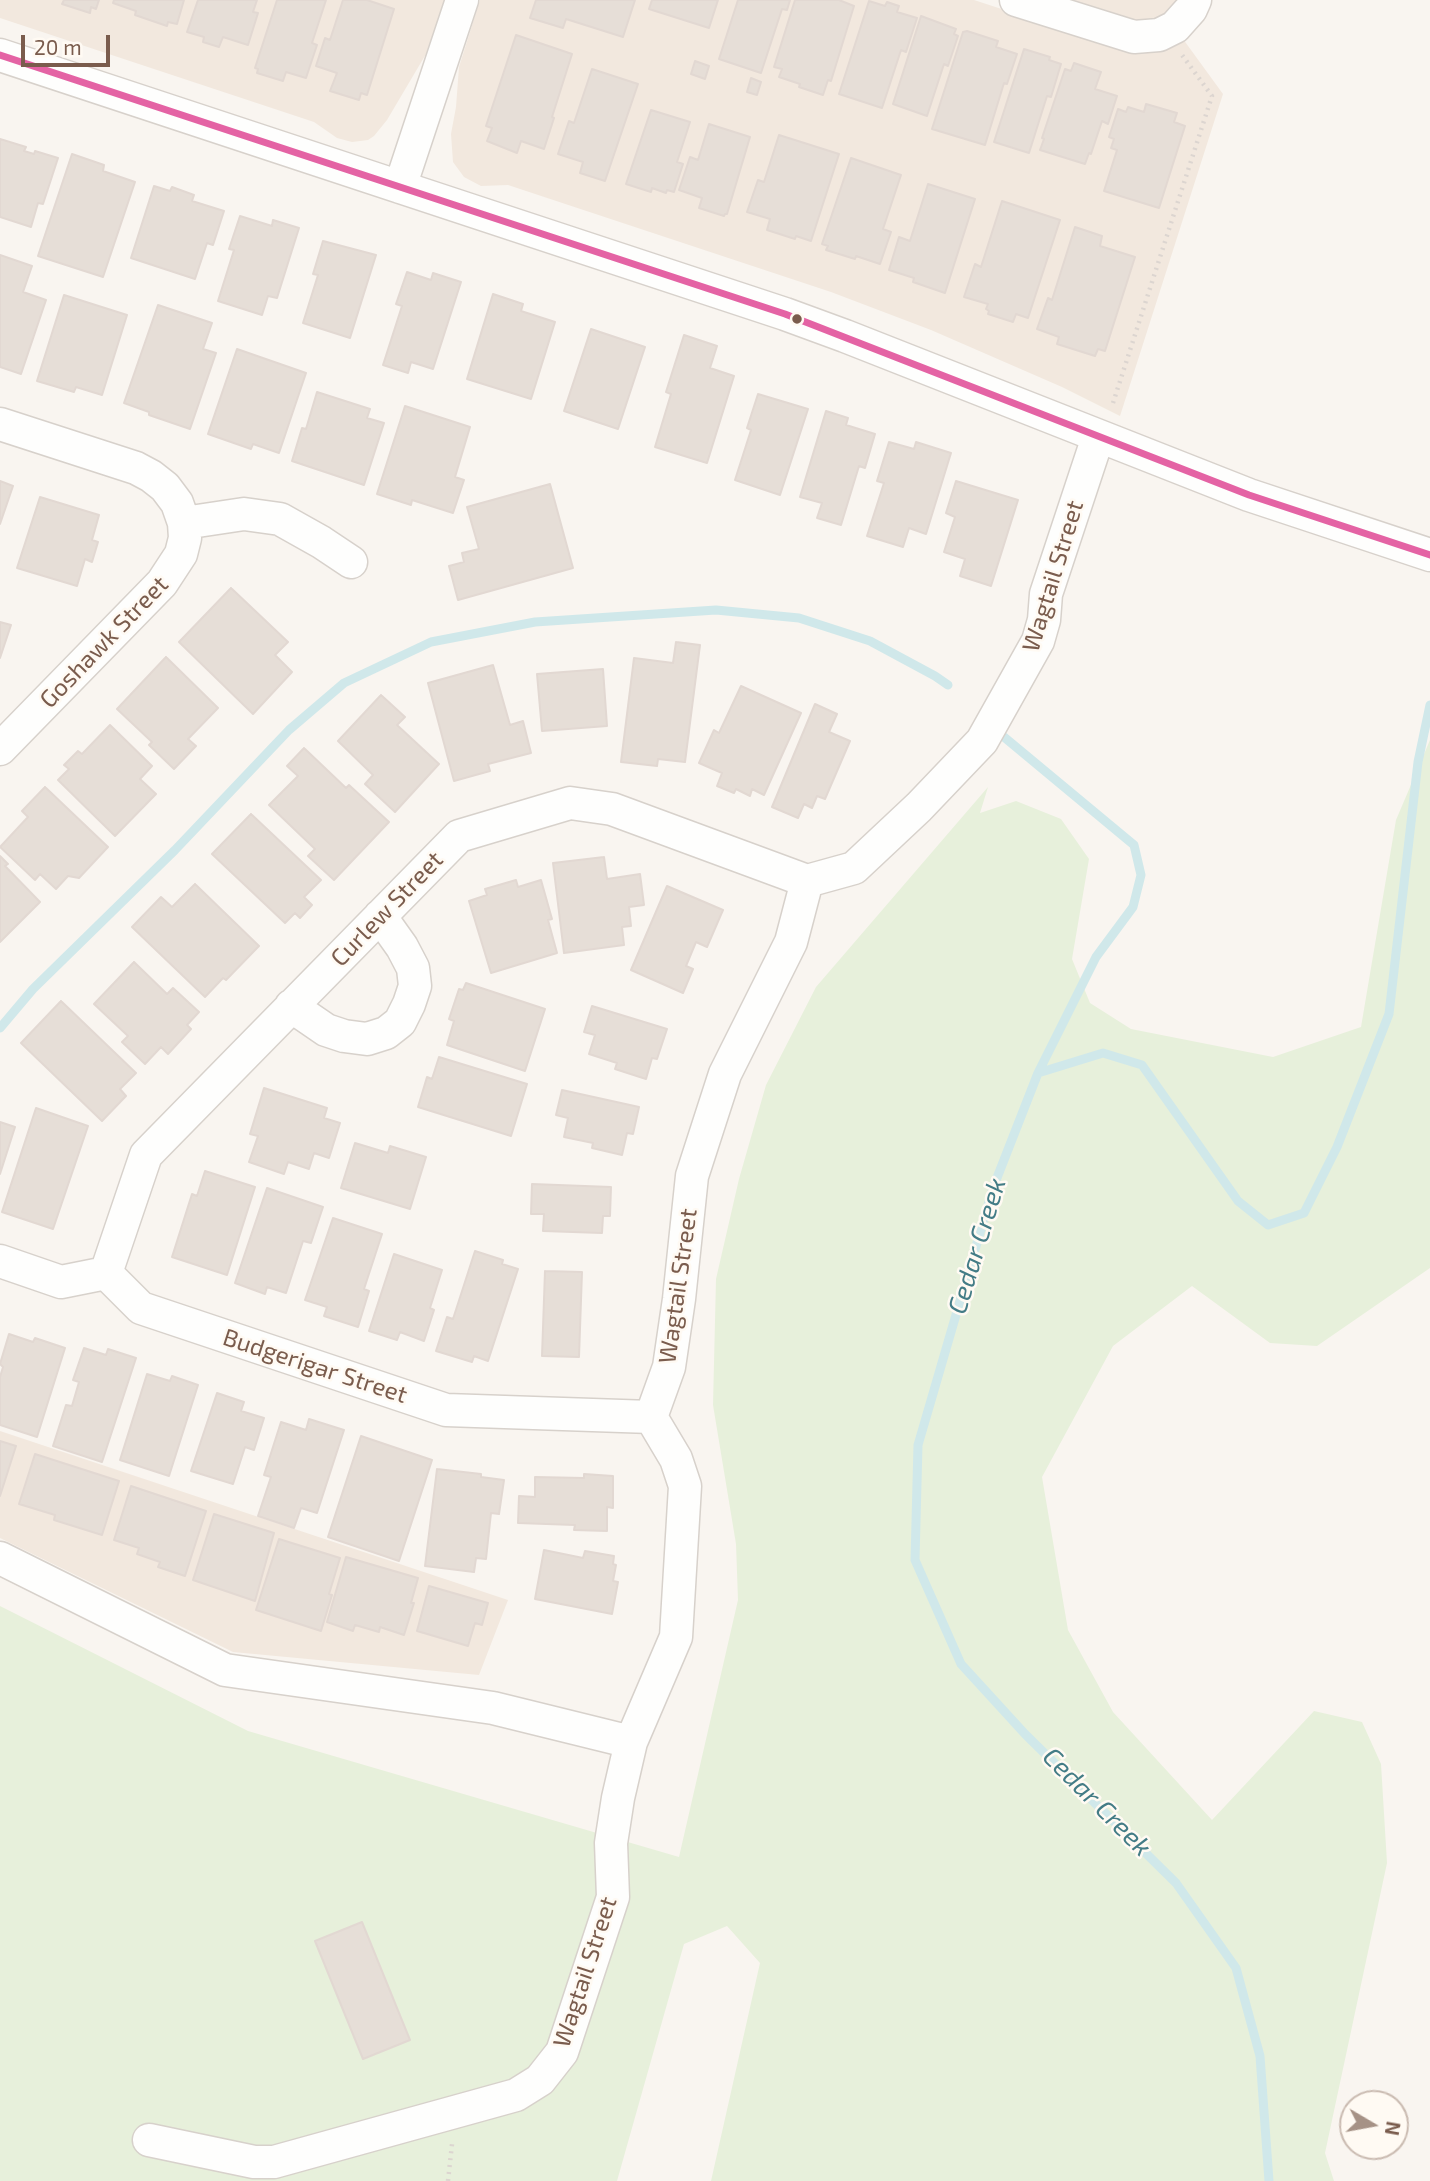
<!DOCTYPE html>
<style>
body{margin:0}
#map{position:relative;width:1430px;height:2181px;overflow:hidden;background:#f9f5f0;font-family:"Exo 2",sans-serif}
canvas{display:block}
.north{position:absolute;left:1339px;top:2090px;width:70px;height:70px;box-sizing:border-box;background:#fffaf3;border:2px solid #cabbb1;border-radius:50%;rotate:100deg;font-size:19px;font-weight:700;line-height:28px;text-align:center;color:#7a5c4d}
.north::after{content:'';display:block;margin:auto;width:24px;height:32px;background:#a69286;clip-path:polygon(50% 0,100% 100%,50% 72%,0 100%)}
.scale{position:absolute;left:21px;top:35px;width:89px;height:32px;box-sizing:border-box;border:4px solid #7a5c4d;border-top:0;padding-left:9px;font-size:21px;line-height:24px;white-space:nowrap;color:#7a5c4d;-webkit-text-stroke:5px #fffaf3;paint-order:stroke}
</style>
<div id="map">
<canvas width="1430" height="2181"></canvas>
<div class="north">N</div>
<div class="scale">20 m</div>
</div>
<script>
const c = document.querySelector('canvas').getContext('2d');
c.lineJoin = 'round';
function fillPath(path, color) {
  c.fillStyle = color;
  c.fill(path, 'evenodd');
}
function shape(rows) {
  const path = new Path2D();
  for (const r of rows) {
    path.moveTo(r[0], r[1]);
    for (let i = 2; i < r.length; i += 2) path.lineTo(r[i], r[i + 1]);
  }
  return path;
}
function trace(path, color, width, dash) {
  c.strokeStyle = color;
  c.lineWidth = width;
  c.lineCap = dash ? 'butt' : 'round';
  c.setLineDash(dash || []);
  c.stroke(path);
}
function label(font, color, halo, rows, align = 'center') {
  c.font = font + ' "Exo 2",sans-serif';
  c.lineWidth = 5;
  c.setLineDash([]);
  c.textBaseline = 'middle';
  c.strokeStyle = halo;
  c.fillStyle = color;
  for (const [text, x, y, turn = 0] of rows) {
    c.save();
    c.translate(x, y);
    c.rotate((+turn || 0) * Math.PI / 180);
    c.textAlign = isNaN(turn) ? turn : align;
    if (halo) c.strokeText(text, 0, 0);
    c.fillText(text, 0, 0);
    c.restore();
  }
}
fillPath(shape([
 [0,0,445,0,426,54,387,120,374,136,368,140,352,142,337,138,314,122,0,18],
 [480,0,974,0,1121,48,1183,39,1223,94,1120,416,1062,387,931,330,831,292,508,185,481,186,464,177,453,162,451,134,456,107,459,67],
 [1055,0,1178,0,1173,7,1159,18,1136,23],
 [0,1431,508,1600,479,1675,233,1652,0,1538]
]), '#f2e8de');
fillPath(shape([
 [1430,740,1430,1268,1317,1346,1270,1343,1192,1286,1113,1346,1042,1477,1068,1630,1113,1712,1212,1820,1314,1711,1362,1722,1381,1764,1387,1863,1325,2153,1334,2181,711,2181,760,1963,727,1926,684,1944,617,2181,0,2181,0,1606,248,1731,679,1857,738,1600,736,1544,713,1405,716,1279,739,1179,766,1085,816,987,988,787,980,813,1016,801,1061,819,1089,859,1072,959,1090,1003,1131,1029,1273,1057,1361,1027,1396,820]
]), '#e7f0db');
trace(shape([
 [1004,737,1134,845,1141,875,1133,907,1096,957,1038,1073],
 [0,1028,33,989,175,850,289,730,344,683,431,642,535,622,716,610,799,618,870,641,935,676,948,685],
 [1269,2181,1260,2056,1236,1968,1176,1883,1025,1734,961,1664,915,1560,918,1445,993,1188,1038,1073,1103,1053,1142,1065,1238,1201,1268,1225,1304,1213,1337,1147,1389,1014,1418,762,1430,705]
]), '#d0e8ea', 9);
const building = shape([
 [64,0,99,0,96,9,91,7,90,13,62,4,64,0],
 [114,0,184,0,177,24,168,22,167,26,135,15,136,11,113,3,114,0],
 [198,0,257,0,253,12,258,13,248,45,223,37,219,47,203,42,204,37,187,32,198,0],
 [277,0,326,0,312,43,317,45,306,78,286,72,283,81,257,73,258,69,255,68,277,0],
 [343,0,367,0,394,9,367,95,361,93,359,100,330,91,337,73,316,66,325,38,330,40,343,0],
 [536,0,635,0,623,37,566,19,563,28,530,18,536,0],
 [652,0,718,0,709,28,649,9,652,0],
 [738,0,790,0,787,10,782,9,761,73,719,59,738,0],
 [795,0,839,0,854,6,831,81,828,80,823,95,799,87,800,84,779,77,782,69,774,67,795,0],
 [869,1,885,6,887,2,899,6,897,12,917,18,906,52,901,50,882,108,839,94,869,1],
 [921,16,956,29,954,34,958,36,948,66,944,64,927,116,893,104,921,16],
 [967,31,998,41,996,47,1017,54,1007,84,1004,83,985,145,932,129,963,32,967,31],
 [516,35,572,54,552,117,554,118,544,149,521,141,517,153,487,141,492,128,486,126,516,35],
 [1024,49,1050,57,1049,60,1061,64,1051,97,1047,96,1029,153,994,142,1024,49],
 [695,61,709,66,705,79,691,74,695,61],
 [1074,63,1101,72,1095,89,1117,96,1108,124,1102,121,1091,154,1089,153,1085,164,1040,150,1044,139,1042,138,1065,69,1071,71,1074,63],
 [592,69,638,84,605,181,580,173,583,162,558,154,569,121,574,123,592,69],
 [751,78,761,82,757,95,747,92,751,78],
 [1146,104,1177,113,1174,122,1185,126,1159,208,1104,191,1117,150,1111,148,1114,139,1109,137,1118,109,1126,112,1128,107,1144,112,1146,104],
 [651,110,690,122,677,162,683,164,674,192,667,190,666,193,652,188,651,192,626,184,651,110],
 [709,124,750,137,727,214,725,214,724,216,699,208,702,198,679,190,690,157,698,160,709,124],
 [779,135,839,154,811,241,796,236,795,239,767,230,770,219,747,212,758,180,764,182,779,135],
 [0,139,26,147,24,151,34,154,35,151,58,158,43,204,38,203,31,227,0,217,0,139],
 [72,154,104,165,103,171,135,182,103,277,38,256,72,154],
 [851,158,901,175,883,229,891,232,880,264,856,256,855,259,826,250,828,246,822,244,851,158],
 [928,184,975,199,945,293,913,282,914,278,889,270,899,237,910,241,928,184],
 [154,186,170,191,172,187,194,195,192,201,224,211,213,245,207,243,195,279,131,258,154,186],
 [1002,201,1060,220,1028,318,1016,314,1013,322,988,314,989,311,986,309,988,304,964,297,975,264,981,267,1002,201],
 [240,216,272,226,273,220,299,228,277,298,268,296,262,315,218,301,234,250,229,249,240,216],
 [1075,227,1102,236,1100,246,1135,257,1105,351,1098,349,1095,356,1057,344,1059,337,1037,329,1048,298,1052,300,1075,227],
 [323,241,376,255,350,338,303,323,318,275,313,274,323,241],
 [0,255,32,266,23,292,46,300,21,374,0,367,0,255],
 [407,272,431,280,433,273,461,282,433,369,411,362,408,373,383,365,402,306,396,304,407,272],
 [493,294,523,304,521,311,555,322,531,399,467,379,493,294],
 [64,295,127,315,102,395,76,387,74,392,37,381,64,295],
 [158,305,212,323,203,349,216,353,190,429,149,415,149,412,124,403,158,305],
 [591,329,645,347,618,429,564,411,591,329],
 [684,335,717,346,710,368,734,376,707,463,655,447,671,394,666,392,684,335],
 [237,349,306,373,279,453,253,444,251,449,208,434,237,349],
 [317,392,370,409,367,418,384,423,364,485,292,461,302,428,306,429,317,392],
 [758,394,808,409,780,495,735,480,751,430,747,428,758,394],
 [405,406,470,427,455,477,464,480,453,513,412,500,411,505,377,494,405,406],
 [826,411,848,418,846,425,875,434,865,468,859,466,841,525,817,518,822,503,800,497,826,411],
 [889,442,914,449,916,442,951,453,926,534,909,528,903,547,867,536,884,483,877,481,889,442],
 [0,481,13,486,0,524,0,481],
 [956,481,1018,500,991,586,960,576,965,559,944,552,955,517,946,513,956,481],
 [550,484,573,568,458,600,449,566,464,562,462,553,479,549,467,507,550,484],
 [40,497,99,515,92,540,98,542,92,562,85,559,77,586,17,568,40,497],
 [231,588,288,642,275,655,292,672,253,714,179,642,231,588],
 [0,622,11,625,0,658,0,622],
 [676,642,700,645,685,762,658,759,657,766,621,762,634,658,673,663,676,642],
 [166,657,218,708,188,739,196,746,174,769,149,745,152,742,117,709,166,657],
 [493,665,510,725,523,721,531,753,488,764,490,771,454,781,428,683,493,665],
 [603,669,607,726,542,731,537,674,603,669],
 [741,686,801,713,764,795,752,789,750,796,736,789,734,793,717,786,722,773,699,763,714,730,719,733,741,686],
 [381,695,405,717,397,725,439,764,395,812,365,784,373,775,338,741,381,695],
 [815,704,837,714,829,732,850,741,825,799,817,796,812,808,804,804,798,818,772,807,815,704],
 [110,725,152,766,140,779,156,794,115,836,58,780,69,769,64,765,78,751,82,754,110,725],
 [304,748,346,788,349,785,389,822,334,880,308,856,315,849,269,805,298,776,287,766,304,748],
 [45,787,108,847,79,878,68,876,56,889,40,874,35,880,0,847,28,817,22,811,45,787],
 [251,814,321,880,304,897,312,905,300,918,295,913,285,923,212,854,251,814],
 [0,856,8,864,5,866,40,902,0,942,0,856],
 [604,857,607,879,640,874,644,905,629,907,631,926,622,927,624,945,564,953,553,863,604,857],
 [516,880,518,887,541,880,552,919,548,920,557,953,491,973,469,901,487,895,485,889,516,880],
 [195,884,259,946,226,980,223,978,205,997,132,927,161,897,172,907,195,884],
 [667,886,723,910,707,947,696,942,686,966,693,969,683,993,631,970,667,886],
 [134,962,167,994,173,988,199,1012,187,1025,191,1029,168,1054,161,1047,145,1064,122,1042,128,1036,94,1004,134,962],
 [466,983,545,1009,525,1071,447,1045,454,1021,449,1019,459,989,463,990,466,983],
 [61,1001,136,1073,120,1089,126,1096,102,1121,21,1043,61,1001],
 [592,1006,667,1029,657,1059,652,1058,646,1079,615,1069,617,1063,589,1054,595,1035,584,1032,592,1006],
 [439,1057,527,1084,511,1136,418,1107,427,1077,432,1079,439,1057],
 [264,1088,327,1108,324,1118,340,1123,329,1158,314,1153,309,1169,288,1162,284,1174,249,1162,258,1136,250,1134,264,1088],
 [562,1090,639,1107,633,1134,627,1133,622,1155,592,1148,593,1143,564,1137,568,1118,556,1115,562,1090],
 [36,1108,88,1126,53,1229,2,1212,36,1108],
 [0,1122,15,1127,0,1174,0,1122],
 [355,1143,388,1153,390,1146,426,1157,410,1209,341,1188,355,1143],
 [205,1171,255,1187,227,1275,172,1257,192,1194,197,1196,205,1171],
 [532,1184,611,1187,610,1216,603,1216,602,1233,543,1231,544,1214,531,1214,532,1184],
 [267,1188,323,1207,311,1243,303,1241,286,1293,267,1287,265,1294,235,1283,267,1188],
 [333,1218,382,1234,364,1289,369,1291,358,1327,324,1316,327,1307,305,1300,333,1218],
 [475,1251,503,1260,502,1264,518,1269,488,1361,474,1356,472,1362,436,1351,447,1317,453,1319,475,1251],
 [394,1254,442,1270,430,1308,434,1310,424,1341,400,1332,397,1340,369,1331,394,1254],
 [545,1271,582,1272,579,1357,542,1356,545,1271],
 [9,1334,33,1342,35,1338,65,1348,37,1437,0,1425,0,1377,3,1367,0,1364,9,1334],
 [84,1348,106,1355,108,1349,136,1358,102,1462,53,1446,66,1405,72,1406,79,1382,73,1380,84,1348],
 [147,1374,170,1381,172,1376,198,1385,169,1476,120,1460,147,1374],
 [217,1393,244,1402,241,1411,264,1418,254,1450,245,1447,233,1484,191,1471,217,1393],
 [309,1419,344,1430,317,1513,301,1508,294,1528,258,1516,271,1477,264,1475,281,1422,306,1430,309,1419],
 [361,1436,432,1460,399,1561,328,1537,361,1436],
 [0,1441,16,1446,0,1496,0,1441],
 [35,1454,119,1481,102,1535,54,1520,55,1515,19,1504,35,1454],
 [437,1469,481,1474,481,1477,504,1480,499,1514,491,1513,486,1559,476,1558,474,1572,425,1566,437,1469],
 [584,1474,613,1476,613,1508,607,1507,607,1531,574,1530,575,1525,518,1523,519,1496,535,1497,535,1477,584,1478,584,1474],
 [131,1486,206,1511,185,1576,158,1567,160,1562,137,1554,139,1548,114,1540,131,1486],
 [214,1514,274,1533,255,1601,193,1580,214,1514],
 [279,1539,340,1558,329,1594,332,1595,321,1631,256,1610,279,1539],
 [544,1550,583,1558,585,1551,614,1556,613,1564,616,1565,613,1581,618,1582,612,1614,535,1599,544,1550],
 [346,1557,418,1578,411,1603,414,1603,404,1635,380,1627,379,1632,355,1625,353,1631,327,1622,346,1557],
 [429,1586,488,1603,482,1625,475,1623,468,1646,417,1631,429,1586],
 [362,1922,410,2040,363,2059,315,1941,362,1922]
]);
fillPath(building, '#e6ded7');
trace(building, '#e2d8d2', 2);
const minor = shape([
 [1016,0,1134,37,1159,35,1175,27,1191,9,1195,0],
 [0,55,785,314,845,336,1249,495,1430,555],
 [400,187,462,0],
 [0,424,136,468,151,476,165,487,177,503,184,523,185,538,181,554,162,583,0,749],
 [184,523,244,514,280,519,321,542,351,562],
 [291,1006,326,1030,344,1036,367,1039,386,1033,400,1022,409,1004,415,986,413,968,402,947,380,916],
 [0,1261,61,1282,106,1273,141,1308,446,1410,651,1417],
 [106,1273,146,1155,459,836,570,803,612,809,807,881],
 [0,1558,225,1670,493,1708,631,1742],
 [149,2140,254,2162,274,2162,516,2095,540,2080,562,2052,613,1897,611,1843,618,1798,631,1742,676,1637,685,1486,676,1459,651,1417,669,1367,679,1299,692,1176,725,1074,791,942,807,881,854,868,919,807,982,741,1038,641,1044,620,1046,594,1098,437]
]);
trace(minor, '#d7d1cb', 35);
trace(shape([
 [1113,403,1212,96,1182,55],
 [448,2181,452,2144]
]), '#dcd5d0', 4.5, [2, 5]);
trace(minor, '#fefefd', 32);
trace(shape([
 [0,55,785,314,1249,495,1430,555]
]), '#e463a4', 7);
for (const [x, y, r, color] of [
 [797,319,6,"#7a5c4d"]
]) {
  const dot = new Path2D();
  dot.arc(x, y, r, 0, 2 * Math.PI);
  c.fillStyle = color;
  c.fill(dot);
  trace(dot, '#fffaf3', 2.5);
}
label('24px', '#7a5c4d', '#fffaf3', [
 ["Wagtail Street",1053,576,-73],
 ["Goshawk Street",104,642,-46],
 ["Curlew Street",387,909,-46],
 ["Wagtail Street",678,1286,-82],
 ["Budgerigar Street",315,1366,18],
 ["Wagtail Street",585,1972,-72]
]);
label('italic 26px', '#437c86', '#fffaf3', [
 ["Cedar Creek",977,1246,-73],
 ["Cedar Creek",1097,1802,45]
]);
</script>
